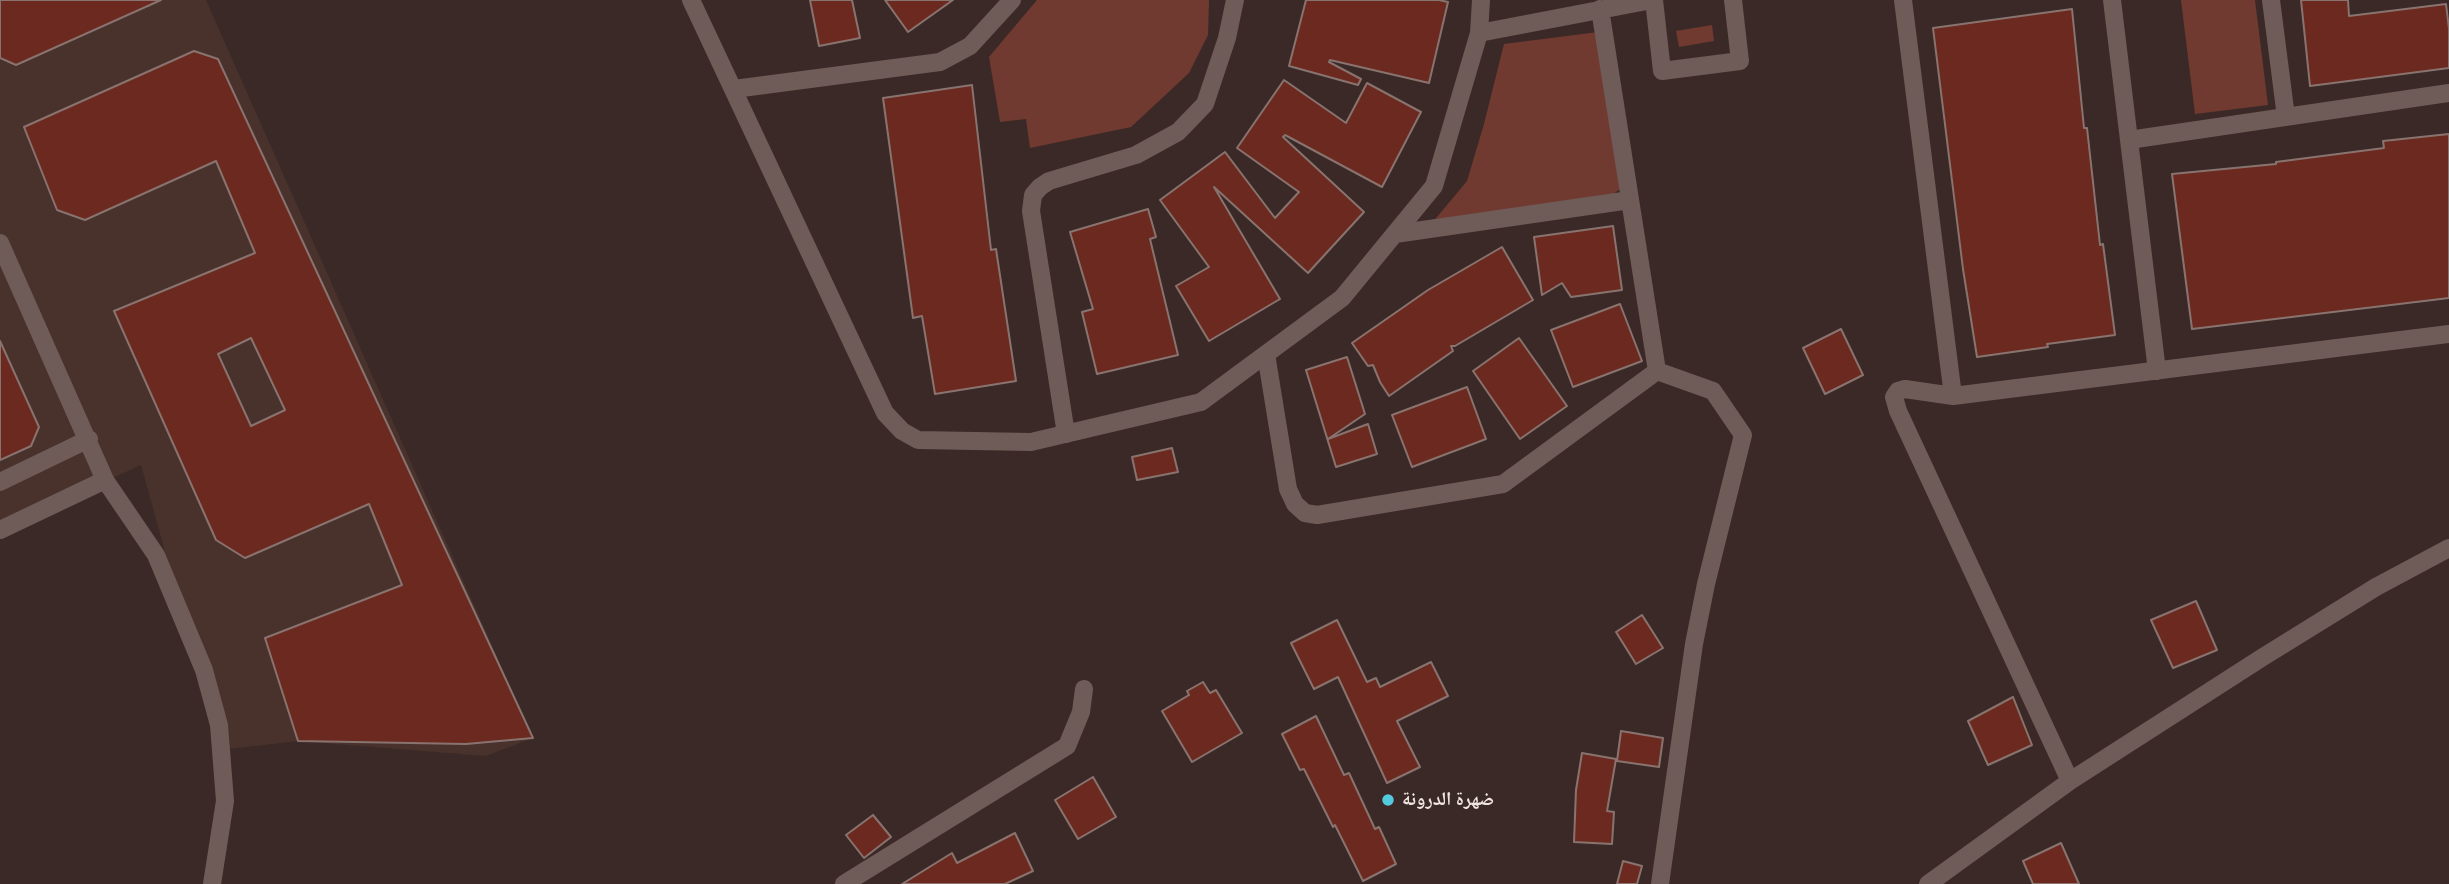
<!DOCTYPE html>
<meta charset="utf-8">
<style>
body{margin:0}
canvas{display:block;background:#3a2926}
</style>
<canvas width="2449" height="884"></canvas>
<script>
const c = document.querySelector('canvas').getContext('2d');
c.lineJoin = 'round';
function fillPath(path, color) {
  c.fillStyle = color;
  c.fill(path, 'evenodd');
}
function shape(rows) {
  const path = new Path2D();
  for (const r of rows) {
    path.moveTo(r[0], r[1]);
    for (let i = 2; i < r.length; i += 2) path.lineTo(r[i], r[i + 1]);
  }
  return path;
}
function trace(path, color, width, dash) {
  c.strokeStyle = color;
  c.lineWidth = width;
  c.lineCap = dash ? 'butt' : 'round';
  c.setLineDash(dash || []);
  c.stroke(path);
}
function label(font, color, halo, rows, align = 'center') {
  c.font = font + ' "Roboto Condensed","Noto Naskh Arabic",sans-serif';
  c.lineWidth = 7;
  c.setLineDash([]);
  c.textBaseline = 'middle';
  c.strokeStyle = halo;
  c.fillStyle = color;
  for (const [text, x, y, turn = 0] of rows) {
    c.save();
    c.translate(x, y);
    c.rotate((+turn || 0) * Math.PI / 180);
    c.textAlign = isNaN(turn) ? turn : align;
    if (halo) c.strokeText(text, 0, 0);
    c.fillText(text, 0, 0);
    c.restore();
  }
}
fillPath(shape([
 [0,0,206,0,533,738,486,756,298,741,220,750,141,465,0,530]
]), '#49312c');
fillPath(shape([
 [1037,0,1209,0,1208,35,1189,73,1131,127,1030,148,1026,119,1000,122,989,57],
 [2181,0,2255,0,2268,105,2195,114],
 [1712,25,1714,41,1679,47,1676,31],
 [1606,31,1627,184,1613,194,1432,223,1467,181,1484,124,1504,44]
]), '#703a30');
const building = shape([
 [0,0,161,0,16,65,0,58,0,0],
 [810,0,852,0,860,38,819,46,810,0],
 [885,0,953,0,908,32,885,0],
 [1306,0,1439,0,1448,2,1429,83,1330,60,1329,62,1361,79,1358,85,1289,66,1306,0],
 [2301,0,2348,0,2349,16,2446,4,2449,29,2449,68,2310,86,2301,0],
 [2072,9,2084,128,2087,128,2100,245,2103,244,2115,335,2047,344,2048,347,1977,357,1963,269,1933,28,2072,9],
 [194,51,218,59,533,738,466,744,298,741,265,638,402,585,369,504,245,558,216,540,114,311,255,253,216,161,85,220,57,210,24,127,194,51],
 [251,338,285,410,251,426,218,354,251,338],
 [1284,80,1346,123,1367,83,1421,112,1382,187,1285,135,1283,137,1364,212,1308,273,1214,187,1280,299,1209,341,1176,286,1209,267,1160,200,1225,152,1275,218,1299,192,1237,148,1284,80],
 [972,85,991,250,996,249,1016,381,935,394,922,316,913,318,883,98,972,85],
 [2449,134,2449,298,2192,329,2172,174,2276,164,2276,162,2384,148,2383,141,2449,134],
 [1148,209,1156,237,1150,239,1178,355,1097,374,1082,312,1093,309,1070,232,1148,209],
 [1613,226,1622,290,1571,297,1562,283,1542,295,1534,237,1613,226],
 [1502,247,1533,300,1455,346,1451,346,1453,351,1389,396,1380,382,1373,365,1368,366,1352,343,1428,290,1502,247],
 [1620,304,1642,361,1573,387,1551,330,1620,304],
 [1841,329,1863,375,1825,394,1803,348,1841,329],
 [1519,338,1567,406,1520,439,1473,371,1519,338],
 [0,341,39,427,31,446,0,460,0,341],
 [1347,357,1365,414,1328,439,1368,424,1377,454,1336,467,1306,370,1347,357],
 [1467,387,1486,439,1412,467,1392,415,1467,387],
 [1172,448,1178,472,1137,480,1132,457,1172,448],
 [2196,601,2217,650,2173,668,2151,620,2196,601],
 [1642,615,1663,648,1636,664,1616,632,1642,615],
 [1337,620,1367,682,1376,678,1380,687,1431,662,1448,696,1397,721,1420,767,1387,783,1338,677,1314,689,1291,643,1337,620],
 [1203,682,1210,693,1216,690,1242,733,1192,762,1162,711,1189,695,1187,691,1203,682],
 [2013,697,2032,745,1988,765,1968,721,2013,697],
 [1316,716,1344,775,1349,773,1375,829,1379,827,1396,864,1363,881,1335,825,1333,827,1304,769,1300,770,1282,734,1316,716],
 [1621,731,1663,738,1659,767,1617,761,1621,731],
 [1582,753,1616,759,1607,811,1614,812,1612,844,1574,842,1576,790,1582,753],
 [1093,777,1116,817,1078,839,1055,800,1093,777],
 [873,815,891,837,864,858,846,835,873,815],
 [1015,833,1033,871,1005,884,902,884,952,853,957,863,1015,833],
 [2061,843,2079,884,2033,884,2023,861,2061,843],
 [1623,861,1642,866,1637,884,1617,884,1623,861]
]);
fillPath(building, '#6c291f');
trace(building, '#88736f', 2);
trace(shape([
 [691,0,885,413,902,431,918,440,1031,442,1201,402,1342,298,1434,186,1479,33,1481,0],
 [1654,0,1662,71,1740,61,1733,0],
 [1903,0,1953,396,2449,334],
 [2112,0,2157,371],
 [2271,0,2286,117],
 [1600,9,1657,371],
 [1479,33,1652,0],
 [734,89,940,62,970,46,1012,0],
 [2129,140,2449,93],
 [1395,234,1630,200],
 [0,243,105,480,156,555,204,670,219,725,225,801,212,884],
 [1266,354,1288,489,1295,504,1305,513,1317,515,1503,484,1657,371,1713,391,1743,435,1706,584,1694,644,1660,884],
 [1953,396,1905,389,1898,391,1894,397,1898,411,2070,781],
 [1066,434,1031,211,1033,195,1040,187,1049,181,1136,155,1178,132,1205,104,1227,38,1235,0],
 [0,482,89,439],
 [0,530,105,480],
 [844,884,1067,746,1081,712,1084,689],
 [1928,884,2070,781,2263,657,2376,587,2449,548]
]), '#6f5b57', 18);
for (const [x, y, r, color] of [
 [1388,800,7,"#55cadf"]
]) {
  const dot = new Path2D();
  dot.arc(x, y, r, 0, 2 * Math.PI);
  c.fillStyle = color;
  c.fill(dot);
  trace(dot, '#3a2926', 2.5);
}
label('bold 19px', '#f0e4e1', '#3a2926', [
 ["ضهرة الدرونة",1402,800]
], 'left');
</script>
